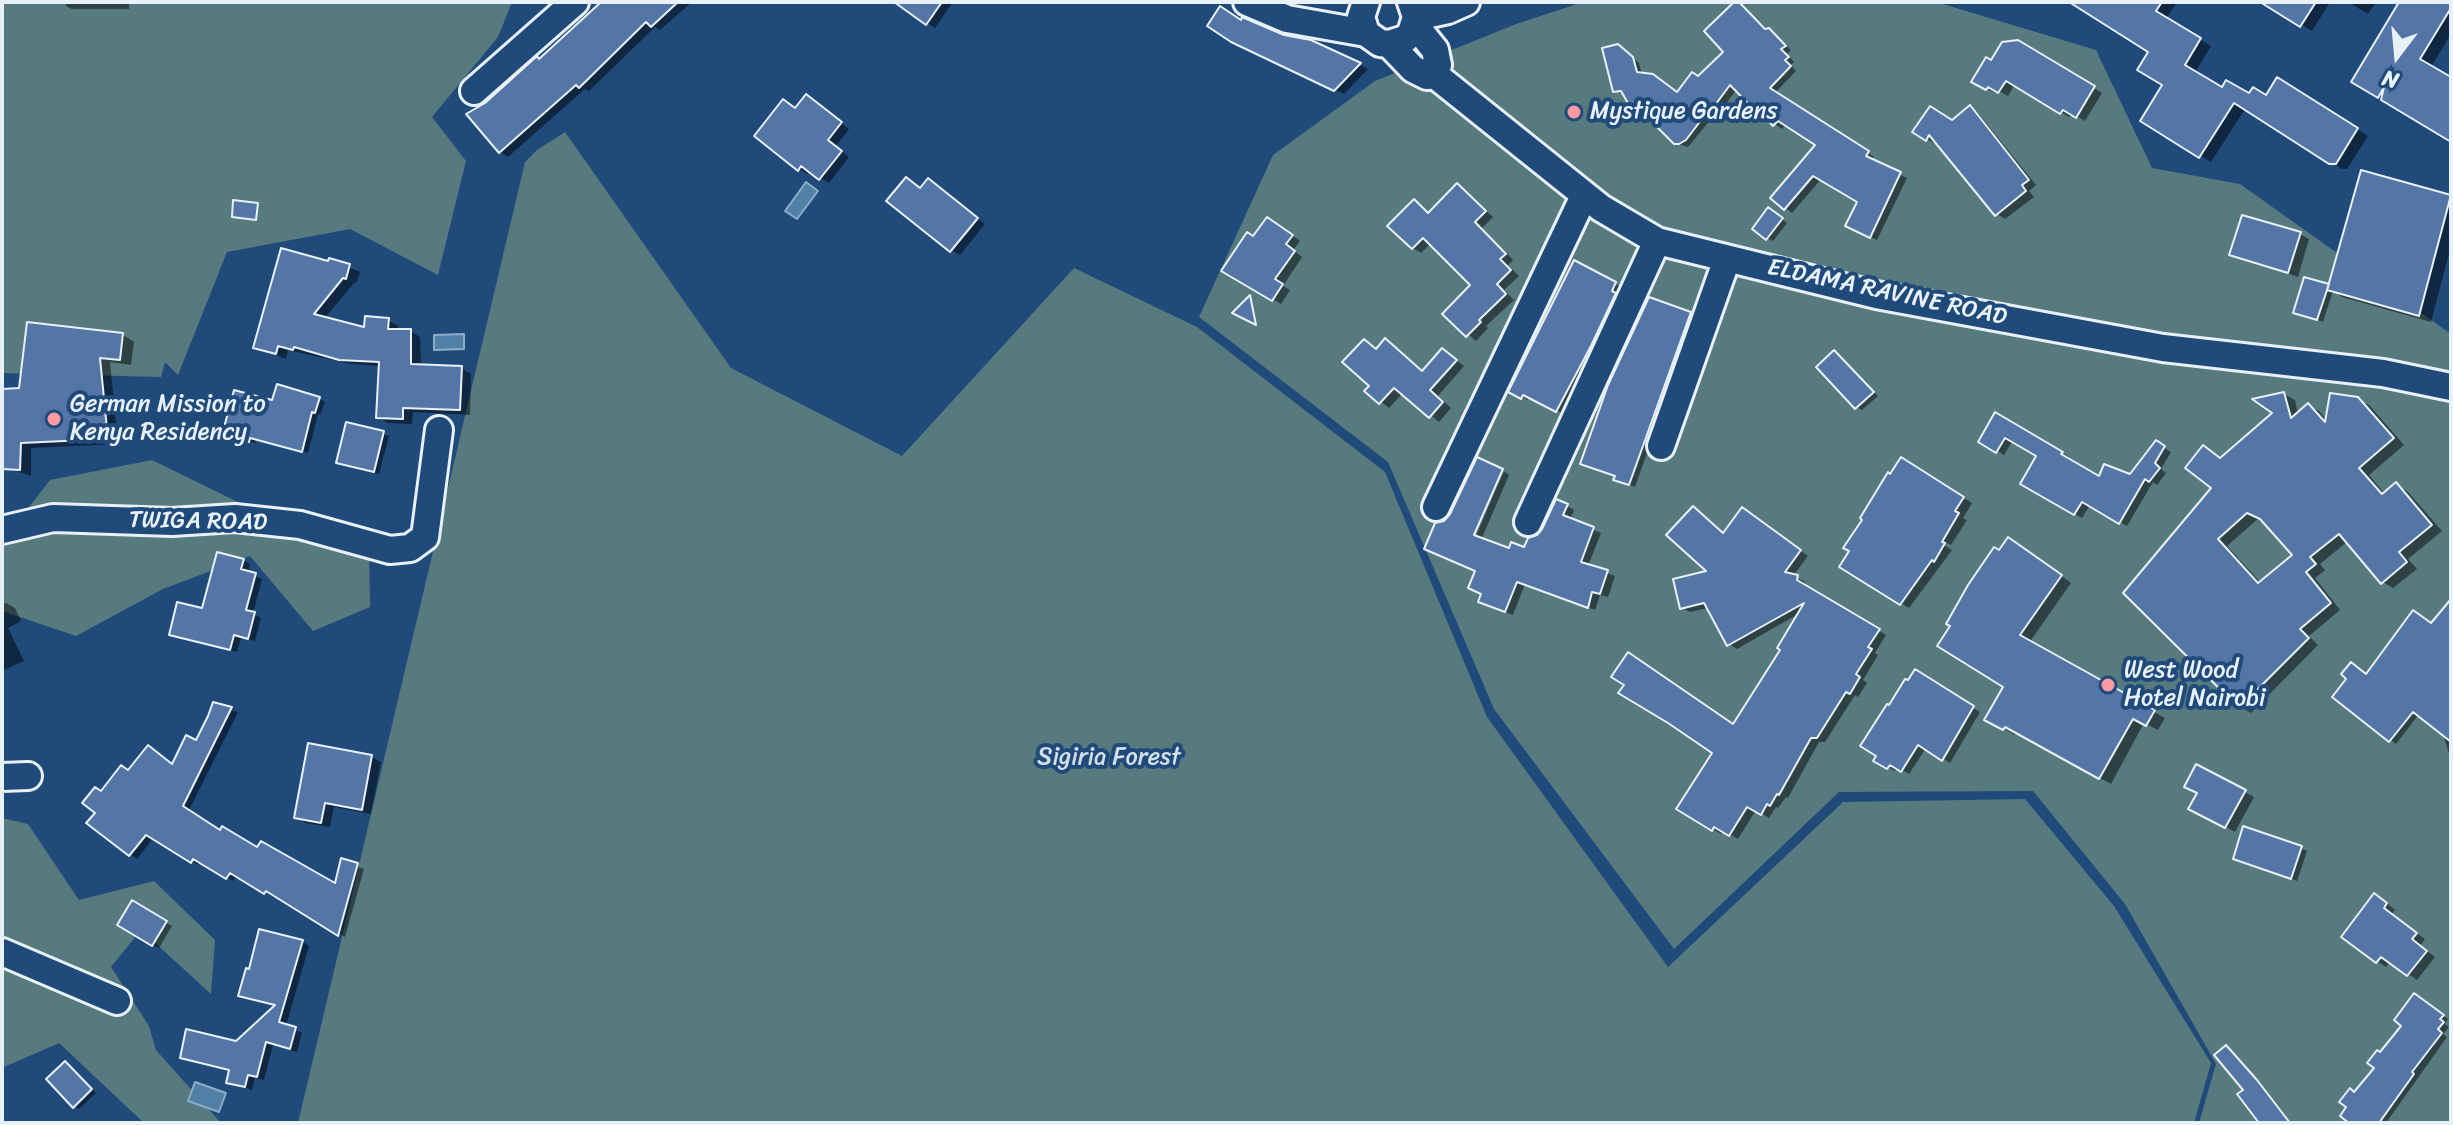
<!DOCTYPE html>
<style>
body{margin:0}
#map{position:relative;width:2453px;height:1125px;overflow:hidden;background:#1f4a7a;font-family:Sriracha,sans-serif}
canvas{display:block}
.frame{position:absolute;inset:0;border:4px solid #e8f1f8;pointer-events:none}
.north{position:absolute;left:2357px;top:16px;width:80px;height:80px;-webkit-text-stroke:6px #1f4a7a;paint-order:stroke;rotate:196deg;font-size:22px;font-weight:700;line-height:32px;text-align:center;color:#e8f1f8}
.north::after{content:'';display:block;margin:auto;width:28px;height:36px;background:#e8f1f8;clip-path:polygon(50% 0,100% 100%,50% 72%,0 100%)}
</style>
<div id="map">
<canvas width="2453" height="1125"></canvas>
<div class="frame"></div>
<div class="north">N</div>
</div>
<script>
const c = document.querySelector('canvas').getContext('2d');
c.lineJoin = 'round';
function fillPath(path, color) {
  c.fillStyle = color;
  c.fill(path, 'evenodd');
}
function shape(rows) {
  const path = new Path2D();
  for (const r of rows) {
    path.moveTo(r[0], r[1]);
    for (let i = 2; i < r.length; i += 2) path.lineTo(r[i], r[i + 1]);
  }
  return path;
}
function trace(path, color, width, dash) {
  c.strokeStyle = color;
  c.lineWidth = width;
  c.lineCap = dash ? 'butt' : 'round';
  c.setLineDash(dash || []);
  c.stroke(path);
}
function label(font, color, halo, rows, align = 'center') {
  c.font = font + ' Sriracha,sans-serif';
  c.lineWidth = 8;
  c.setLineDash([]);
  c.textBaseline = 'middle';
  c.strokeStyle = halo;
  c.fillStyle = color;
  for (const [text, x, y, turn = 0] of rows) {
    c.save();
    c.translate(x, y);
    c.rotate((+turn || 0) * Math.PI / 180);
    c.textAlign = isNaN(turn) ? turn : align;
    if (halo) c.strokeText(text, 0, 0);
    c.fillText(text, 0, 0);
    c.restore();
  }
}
fillPath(shape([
 [2,2,512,2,498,37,432,117,466,161,438,275,350,229,227,252,178,375,165,362,161,377,2,373],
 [1583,2,1936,2,2096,50,2152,168,2240,184,2451,334,2451,1123,2199,1123,2216,1064,2125,904,2033,791,1839,792,1674,949,1494,709,1388,462,1199,317,1273,155,1375,81,1516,24],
 [565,132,731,368,902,456,1074,268,1197,327,1385,472,1487,717,1668,967,1843,802,2025,799,2114,906,2211,1063,2194,1123,298,1123,525,162,537,150],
 [152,460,242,504,369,538,370,607,313,631,250,556,163,589,76,636,2,611,2,542,50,480],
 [2,818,28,824,79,900,154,881,215,940,211,994,141,930,111,967,149,1026,156,1050,221,1123,144,1123,59,1043,2,1068]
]), '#577a7f');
const water = shape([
 [806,182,818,191,797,219,785,211,806,182],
 [464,334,464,349,434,350,434,335,464,334],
 [195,1082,226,1093,219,1112,188,1101,195,1082]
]);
fillPath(water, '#5180a7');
trace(water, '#8dadc7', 2);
fillPath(shape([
 [66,2,129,2,129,9,72,9,66,6],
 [604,2,692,2,660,30,655,27,589,91,585,89,508,157,500,152,486,105,540,60],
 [897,2,953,2,935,28],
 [1737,2,1791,50,1787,54,1794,62,1791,65,1796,71,1775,93,1874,157,1872,161,1907,178,1877,240,1854,229,1859,201,1822,178,1792,213,1773,198,1818,144,1786,124,1782,129,1775,124,1737,89,1718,114,1716,113,1688,147,1675,143,1648,107,1638,108,1630,103,1625,94,1615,91,1618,46,1639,63,1642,75,1678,94,1726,52],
 [2087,2,2177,2,2166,19,2211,46,2195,73,2223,90,2249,96,2267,97,2289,86,2368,136,2347,169,2342,169,2245,109,2211,162,2143,121,2165,84,2151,52],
 [2264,2,2330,2,2312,31],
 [2348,2,2376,2,2368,14],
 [2401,2,2451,2,2451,34,2431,67,2451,79,2451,140,2354,81],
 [1242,22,1283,37,1311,41,1368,69,1344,94,1242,46],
 [2018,42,2102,93,2085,121,2072,113,2069,117,2015,84,2008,96,1997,90,1995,93,1974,81],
 [816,102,849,129,836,146,849,157,829,183,810,171,807,174,799,169,797,110],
 [1970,108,1978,113,2036,185,2029,191,2034,197,2005,219,1997,214,1937,141,1935,144,1915,131,1952,122],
 [2362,172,2451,197,2451,246,2431,322,2342,297,2333,291,2323,322,2296,312,2330,287],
 [907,179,921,189,937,186,985,224,960,255,951,250],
 [1458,185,1493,217,1482,228,1513,260,1508,265,1519,276,1504,290,1514,300,1486,326,1488,328,1476,341,1445,314,1473,285,1431,243,1421,253,1413,248,1414,201,1430,214],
 [1774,213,1787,223,1773,241,1767,238],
 [1276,224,1300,241,1293,250,1302,257,1283,286,1290,290,1281,304,1224,270,1254,238],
 [2300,234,2309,239,2298,277,2232,254],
 [331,260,360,272,356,283,354,283,324,319,365,330,388,320,398,326,398,331,410,331,420,337,421,367,461,368,471,374,470,415,413,412,412,424,388,423,378,417,380,366,351,364,288,350,286,359,255,347],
 [1575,263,1621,287,1616,295,1620,298,1596,349,1562,413,1529,397,1528,400,1511,392],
 [1690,313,1695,317,1635,487,1621,482],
 [29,324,123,335,134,342,131,365,110,362,118,444,31,448,31,476,2,466,2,454,21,390],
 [1364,341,1377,350,1386,341,1423,372,1443,350,1464,366,1438,396,1451,408,1439,422,1403,393,1389,408,1367,390,1371,385],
 [1834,352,1878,396,1862,410,1857,407],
 [2284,394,2295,400,2298,414,2308,405,2319,411,2327,421,2357,399,2369,405,2404,445,2369,475,2385,494,2397,485,2407,491,2442,531,2408,559,2417,569,2393,588,2383,582,2348,541,2320,564,2325,570,2315,578,2340,610,2309,636,2318,645,2251,713,2240,707,2126,593,2214,487,2221,459,2276,413],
 [2259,518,2264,520,2295,555,2261,583,2227,546],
 [319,399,325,402,320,415,318,414,308,453,256,440,255,443,230,437,273,403],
 [1996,415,2069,457,2067,460,2100,479,2130,477,2156,443,2171,452,2161,469,2166,473,2157,485,2153,482,2127,526,2090,505,2082,518,2022,483,2039,455,2013,440,2004,455,1980,441],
 [348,424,389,436,379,474,339,462],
 [1901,460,1972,503,1963,518,1967,520,1951,545,1937,537,1935,540,1952,550,1909,608,1842,566],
 [1504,471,1509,475,1481,540,1510,551,1526,549,1567,506,1574,510,1570,520,1601,533,1588,566,1615,576,1608,597,1600,595,1595,610,1525,584,1513,615,1488,605,1468,543,1472,545],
 [1693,508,1725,534,1750,514,1808,556,1793,576,1805,582,1804,586,1886,635,1875,653,1878,655,1863,680,1867,683,1858,697,1855,695,1825,742,1819,742,1788,798,1786,797,1778,808,1776,807,1769,818,1756,810,1738,839,1723,830,1721,834,1679,809,1715,752,1627,685,1734,726,1782,649,1800,613,1737,649,1729,644,1708,608,1690,612,1682,608,1710,572],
 [2020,545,2071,583,2029,643,2165,718,2158,730,2144,723,2111,784,2016,732,2015,735,1987,719,2006,686,2000,553],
 [243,560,250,564,248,573,262,579,253,613,261,618,255,641,241,638,237,652,179,638,172,634,203,611],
 [6,603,15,608,21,621,8,628,24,661,2,671,2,605],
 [2451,614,2451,759,2442,732,2419,714,2396,744,2335,696],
 [1916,672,1980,712,1950,763,1926,748,1909,774,1898,767,1895,771,1876,760,1889,708],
 [214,704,238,712,188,812,221,832,336,886,343,861,364,869,345,937,273,893,272,896,237,875,233,881,201,861,198,865,154,837,137,859,89,823,97,813,102,793,129,772,173,766,197,742],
 [372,757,381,762,371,814,334,807,330,827,305,823,296,817],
 [2197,767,2254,797,2235,832,2191,808,2199,793],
 [2301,848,2307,851,2297,881,2241,861],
 [2384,901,2395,910,2391,915,2425,939,2420,946,2435,957,2417,980,2390,961,2386,967,2377,961],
 [132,903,172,926,159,948,119,925],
 [302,941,309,946,286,1026,302,1033,297,1052,273,1045,264,1080,255,1078,252,1090,228,1082,231,1072,182,1057,236,1043,277,1006,240,995],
 [2420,998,2448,1019,2445,1024,2449,1027,2443,1034,2447,1037,2386,1123,2352,1123,2354,1094,2376,1068,2381,1055],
 [66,1063,96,1093,79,1109,74,1106]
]), '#0007');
const building = shape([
 [601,2,678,2,651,27,646,22,579,88,576,85,499,153,466,114,485,103,537,56,539,59,601,2],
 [894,2,942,2,926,25,894,2],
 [1734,2,1739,2,1765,29,1769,28,1786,46,1781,49,1789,57,1785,60,1791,66,1770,88,1869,151,1866,156,1901,172,1870,238,1845,226,1857,202,1813,176,1784,210,1770,198,1815,145,1778,121,1773,126,1762,114,1760,116,1730,85,1710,112,1708,111,1686,140,1679,144,1674,144,1653,123,1654,116,1642,104,1629,105,1621,91,1613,92,1602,48,1618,44,1633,57,1637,72,1653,74,1677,92,1692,72,1698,76,1723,52,1704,31,1734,2],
 [2069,2,2162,2,2156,11,2201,38,2185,65,2222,87,2226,80,2249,93,2253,87,2266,95,2277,77,2358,128,2336,164,2329,164,2234,103,2199,158,2140,121,2162,85,2137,70,2148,52,2069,2],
 [2260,2,2316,2,2300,27,2260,2],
 [2399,2,2451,2,2451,8,2420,59,2451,77,2451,142,2381,100,2384,87,2378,98,2351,82,2399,2],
 [1220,6,1241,20,1242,17,1284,35,1311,40,1361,63,1334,91,1231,42,1207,26,1220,6],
 [2018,40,2095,86,2076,118,2063,110,2060,114,2006,81,1998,93,1988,87,1986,90,1971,82,1986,57,1991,60,2002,42,2018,40],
 [806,94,842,122,828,140,842,151,819,180,801,166,798,171,754,136,783,99,795,108,806,94],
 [1970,105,2029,180,2022,185,2026,191,1995,216,1929,135,1926,141,1912,132,1930,106,1952,120,1970,105],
 [2361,170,2451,195,2419,316,2327,290,2361,170],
 [906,177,920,188,928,178,978,218,950,252,886,201,906,177],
 [1457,183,1486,211,1475,222,1506,254,1500,259,1511,270,1497,284,1506,294,1479,320,1481,322,1466,337,1442,314,1470,285,1423,238,1412,249,1387,226,1414,199,1428,213,1457,183],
 [233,200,258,203,256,220,232,217,233,200],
 [1768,207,1783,218,1766,240,1752,229,1768,207],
 [2242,215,2301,232,2288,273,2229,255,2242,215],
 [1267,217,1293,235,1286,244,1295,251,1275,279,1283,284,1272,301,1221,271,1247,232,1253,236,1267,217],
 [281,248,328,261,329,258,350,264,346,279,343,278,314,314,364,327,365,316,389,318,388,329,411,329,411,364,462,366,460,410,403,408,403,419,376,418,379,362,339,360,294,347,293,350,278,346,276,354,253,348,281,248],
 [1574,260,1616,282,1612,291,1616,293,1591,346,1556,412,1523,395,1521,399,1508,392,1574,260],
 [2304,277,2329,284,2317,320,2293,313,2304,277],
 [1250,295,1256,325,1232,313,1250,295],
 [1649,297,1691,312,1629,485,1613,480,1615,476,1580,464,1608,385,1649,297],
 [27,322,123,333,120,360,100,358,108,439,21,443,20,470,2,469,2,389,19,388,27,322],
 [1385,338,1422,371,1442,348,1457,360,1430,390,1443,402,1429,418,1394,388,1379,404,1364,391,1369,386,1342,362,1364,339,1376,349,1385,338],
 [1834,350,1874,392,1855,409,1816,367,1834,350],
 [277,384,320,397,315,413,312,412,302,452,250,438,249,442,222,435,234,390,272,400,277,384],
 [2284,392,2291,418,2308,403,2325,422,2330,393,2358,397,2394,438,2359,468,2382,494,2396,482,2432,525,2399,552,2407,562,2381,584,2339,534,2310,557,2316,564,2306,572,2331,603,2300,629,2309,638,2239,708,2123,593,2211,488,2185,468,2203,445,2220,458,2272,413,2252,399,2284,392],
 [2247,513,2260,519,2292,555,2258,583,2218,539,2247,513],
 [1995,412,2063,452,2061,454,2099,476,2104,464,2130,474,2156,440,2165,446,2155,463,2160,468,2149,482,2145,479,2119,524,2082,502,2074,515,2020,484,2036,456,2005,438,1996,453,1978,442,1995,412],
 [346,422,384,431,374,472,336,463,346,422],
 [1477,457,1503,469,1474,535,1509,548,1511,542,1524,547,1528,538,1537,535,1542,529,1556,499,1568,504,1563,515,1594,527,1581,562,1608,570,1600,594,1592,592,1588,608,1517,582,1505,612,1478,602,1481,594,1468,588,1475,571,1424,549,1435,523,1444,521,1450,514,1477,457],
 [1901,457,1964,497,1955,511,1959,513,1942,542,1945,543,1934,562,1932,560,1900,605,1839,567,1849,551,1843,548,1862,520,1860,518,1888,472,1890,474,1901,457],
 [1693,506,1723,533,1742,507,1801,550,1785,572,1798,575,1797,580,1880,629,1868,647,1872,649,1856,674,1860,677,1850,694,1846,692,1817,738,1811,738,1779,795,1777,794,1770,806,1767,804,1761,815,1747,807,1729,836,1714,827,1712,831,1676,809,1712,753,1668,723,1618,693,1624,685,1611,677,1628,652,1733,724,1780,650,1777,648,1804,603,1727,646,1704,603,1680,609,1673,579,1706,571,1666,535,1693,506],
 [2008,537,2062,575,2020,635,2155,710,2146,726,2133,719,2099,779,2005,727,2003,730,1984,720,2003,687,1937,646,1950,626,1946,624,1968,585,1994,547,1999,550,2008,537],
 [217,552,244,559,241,569,256,573,246,610,255,612,248,639,234,635,230,650,169,635,177,602,202,608,217,552],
 [2451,599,2451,742,2413,712,2389,742,2332,697,2346,679,2341,674,2351,662,2366,674,2413,610,2431,623,2451,599],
 [1915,669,1974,706,1942,761,1918,745,1901,772,1890,765,1887,769,1873,761,1876,756,1860,746,1887,704,1889,705,1905,679,1908,680,1915,669],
 [213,702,232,707,183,806,220,830,222,826,257,847,261,841,335,883,341,858,358,863,338,936,266,891,264,894,230,873,226,879,193,859,191,863,146,835,129,856,86,823,95,813,82,803,95,787,101,791,121,765,128,770,148,745,172,764,186,735,196,740,208,716,213,702],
 [308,743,372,755,362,810,325,803,321,823,294,818,308,743],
 [2196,764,2246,790,2225,828,2188,809,2197,793,2184,787,2196,764],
 [2243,826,2302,846,2291,879,2233,859,2243,826],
 [2374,893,2387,903,2384,908,2417,933,2412,939,2427,951,2407,976,2381,957,2376,963,2341,937,2374,893],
 [132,900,167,921,152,946,117,925,132,900],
 [259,929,303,940,279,1022,296,1027,290,1049,266,1042,257,1077,248,1075,245,1087,226,1083,229,1070,180,1058,186,1029,236,1041,275,1005,238,996,246,968,249,969,259,929],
 [2414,993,2444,1015,2440,1019,2444,1022,2438,1029,2442,1033,2412,1072,2414,1074,2379,1123,2349,1123,2340,1116,2346,1107,2339,1102,2350,1088,2354,1092,2374,1068,2367,1063,2377,1050,2380,1052,2401,1026,2394,1020,2414,993],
 [2226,1045,2257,1080,2290,1123,2259,1123,2237,1094,2243,1090,2214,1055,2226,1045],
 [65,1061,92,1089,73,1108,46,1079,65,1061]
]);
fillPath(building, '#5476a6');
trace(building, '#e8f1f8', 2);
const minor = shape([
 [1247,2,1287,19,1366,33],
 [1366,2,1361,17,1366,33,1380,43,1389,44,1405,39,1411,33,1416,17,1411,2],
 [1416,17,1448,10,1466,2],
 [1415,25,1435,50,1438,65,1435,75],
 [1389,44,1413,69,1427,76,1435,75],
 [1435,75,1601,208,1657,241,1876,295,2163,348,2383,373,2451,387],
 [474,91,575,2],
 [1661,446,1727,259],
 [1436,507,1584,196],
 [1528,522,1657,241],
 [2,530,53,518,172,522,235,518,300,525,390,550,410,548,425,537,439,430],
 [2,777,28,776],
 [2,952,117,1001]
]);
trace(minor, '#e8f1f8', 32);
trace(minor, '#1f4a7a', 26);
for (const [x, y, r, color] of [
 [1574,112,8,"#ff9aa2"],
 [54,419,8,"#ff9aa2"],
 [2108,685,8,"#ff9aa2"]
]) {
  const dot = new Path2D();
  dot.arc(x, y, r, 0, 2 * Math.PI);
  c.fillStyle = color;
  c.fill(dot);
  trace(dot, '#1f4a7a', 3);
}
label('24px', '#e8f1f8', '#1f4a7a', [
 ["Mystique Gardens",1590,112],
 ["German Mission to",70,405],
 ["Kenya Residency",70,433],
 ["West Wood",2124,671],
 ["Hotel Nairobi",2124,699]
], 'left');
label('24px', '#e8f1f8', '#1f4a7a', [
 ["ELDAMA RAVINE ROAD",1887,293,12],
 ["TWIGA ROAD",198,522,1]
]);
label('24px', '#d2dfe6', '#1f4a7a', [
 ["Sigiria Forest",1109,758]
]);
</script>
